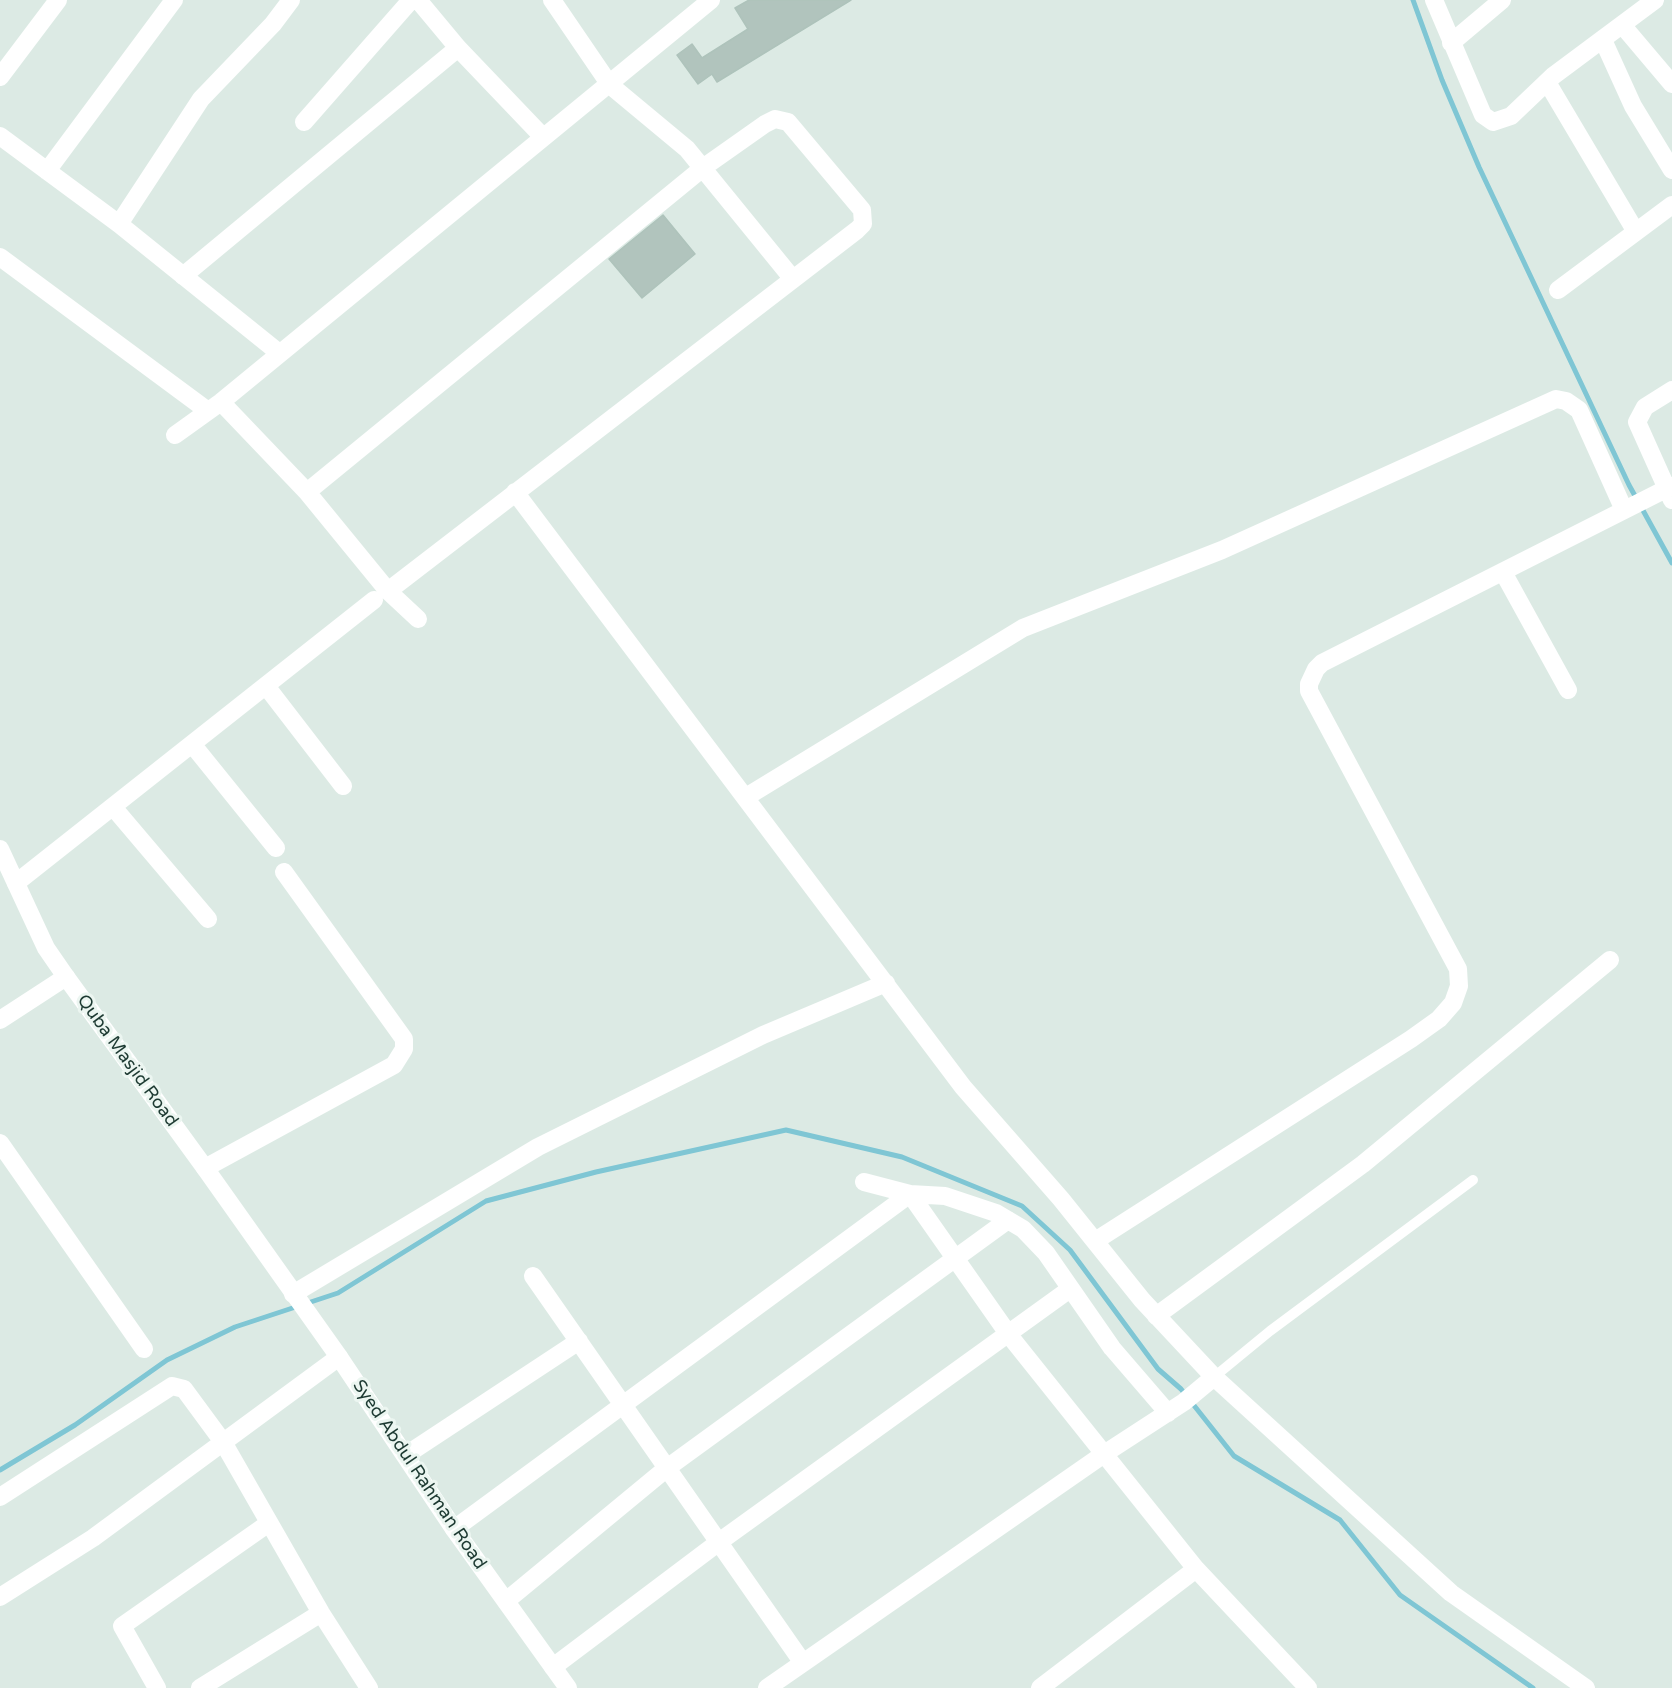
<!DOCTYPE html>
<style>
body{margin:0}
canvas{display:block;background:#dceae4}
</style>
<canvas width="1672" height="1688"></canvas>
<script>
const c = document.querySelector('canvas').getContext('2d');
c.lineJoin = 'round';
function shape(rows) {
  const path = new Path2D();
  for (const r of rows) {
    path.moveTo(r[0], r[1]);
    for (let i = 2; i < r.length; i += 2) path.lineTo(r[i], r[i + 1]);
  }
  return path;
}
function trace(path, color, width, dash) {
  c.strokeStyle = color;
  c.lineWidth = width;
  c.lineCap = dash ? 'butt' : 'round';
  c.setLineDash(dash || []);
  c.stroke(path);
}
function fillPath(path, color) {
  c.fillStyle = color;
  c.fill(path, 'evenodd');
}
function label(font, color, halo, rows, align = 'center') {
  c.font = font + ' "Varela Round",sans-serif';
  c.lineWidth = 6;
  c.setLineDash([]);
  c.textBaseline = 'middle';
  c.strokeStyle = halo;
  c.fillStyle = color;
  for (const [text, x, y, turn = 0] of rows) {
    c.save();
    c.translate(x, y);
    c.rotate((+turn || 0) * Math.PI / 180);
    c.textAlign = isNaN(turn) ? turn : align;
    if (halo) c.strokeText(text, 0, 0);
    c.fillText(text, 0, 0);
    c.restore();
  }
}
trace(shape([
 [1413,0,1442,80,1479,167,1629,485,1672,563],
 [0,1470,75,1425,167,1360,235,1327,338,1293,486,1201,596,1172,786,1130,902,1157,1022,1206,1070,1250,1158,1369,1181,1389,1234,1456,1340,1520,1400,1595,1533,1688]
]), '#7fc6d4', 5);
const building = shape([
 [749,0,851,0,717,82,712,74,698,84,677,55,692,44,702,58,748,29,735,8,749,0],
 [663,215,695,254,642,298,609,259,663,215]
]);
fillPath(building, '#b1c4bd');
trace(building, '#aec3bb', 1.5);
trace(shape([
 [1214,1377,1270,1331,1473,1180]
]), '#fff', 10);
trace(shape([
 [418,0,458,48,543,137],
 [552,0,610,85,687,149,792,278],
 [1434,0,1483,115,1493,122,1511,116,1553,76,1655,0],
 [1623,26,1672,84],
 [1603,40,1633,106,1672,170],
 [1451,43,1502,0],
 [0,77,58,0],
 [1547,82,1636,232],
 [304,122,411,0],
 [0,136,119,224,278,352],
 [47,171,174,0],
 [119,224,201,99,273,24,291,0],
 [0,257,208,411],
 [183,276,458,48],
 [1558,290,1672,205],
 [1672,390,1645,407,1637,422,1672,500],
 [221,402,307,492,388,591,418,619],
 [175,435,221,402,711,0],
 [307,492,704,167,765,124,775,119,788,122,862,210,863,224,857,230,388,591],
 [515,492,963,1087,1061,1199,1142,1300,1214,1377,1451,1593,1586,1688],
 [1503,572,1568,690],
 [266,686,343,786],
 [192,744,276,848],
 [746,797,1023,628,1222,550,1556,399,1566,401,1579,410,1624,510],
 [113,807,208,919],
 [16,883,374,600],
 [0,1020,66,977],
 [0,1143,144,1349],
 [205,1168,394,1065,404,1049,404,1039,284,872],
 [864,1182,910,1194,945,1196,996,1213,1023,1229,1046,1253,1112,1348,1168,1413],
 [1095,1241,1411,1039,1439,1019,1453,1003,1459,986,1458,969,1309,691,1309,684,1316,669,1322,663,1672,486],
 [533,1276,803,1663],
 [293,1294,538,1147,763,1035,886,983],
 [1156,1316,1363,1164,1610,960],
 [406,1455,579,1341],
 [0,1497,172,1386,184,1389,223,1442,321,1613,369,1688],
 [454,1529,910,1194,1009,1335,1196,1569,1308,1688],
 [0,1597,93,1538,339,1357],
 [506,1601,667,1468,1008,1220],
 [553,1667,719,1542,1070,1289],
 [157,1688,122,1626,269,1523],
 [200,1688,321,1613],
 [767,1688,1104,1454,1184,1402,1214,1377],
 [1040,1688,1196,1569]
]), '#fff', 18);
trace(shape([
 [0,849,46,948,66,977,205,1168,339,1357,454,1529,568,1688]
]), '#fff', 18);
label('18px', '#1d3a32', '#ecf6f1', [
 ["Quba Masjid Road",127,1061,54],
 ["Syed Abdul Rahman Road",419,1475,56]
]);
</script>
